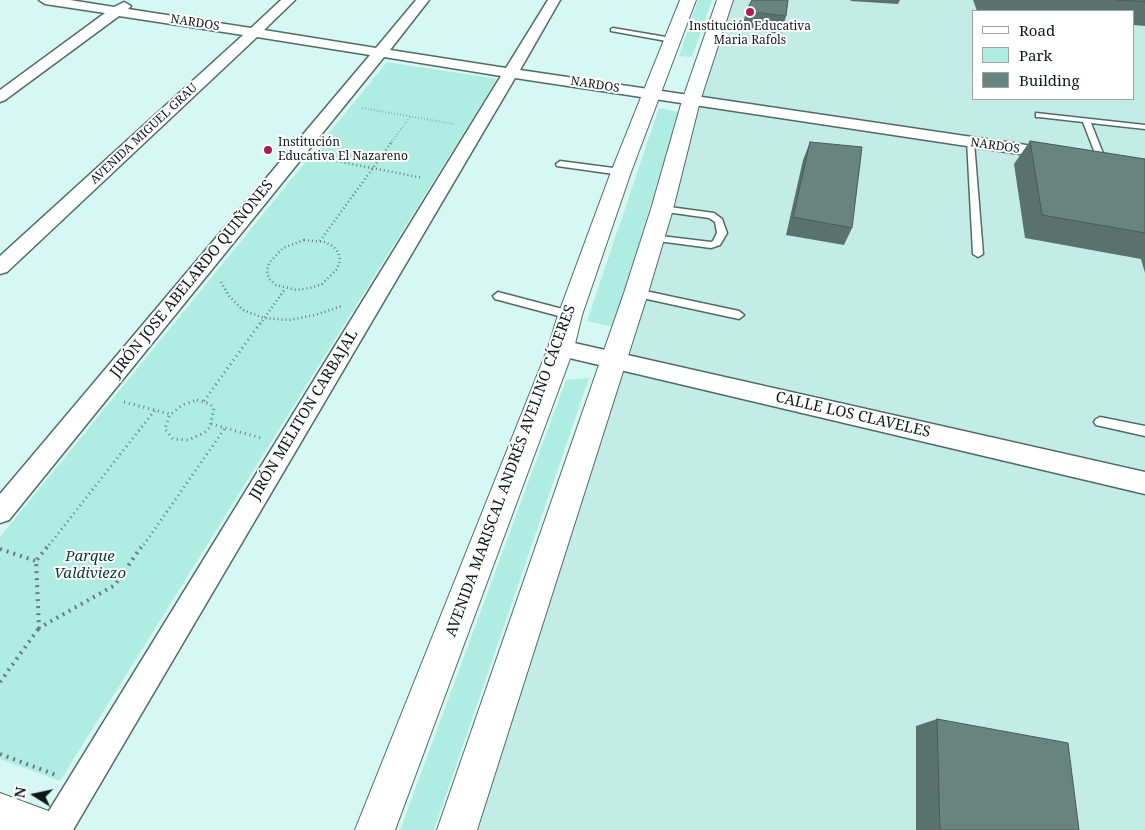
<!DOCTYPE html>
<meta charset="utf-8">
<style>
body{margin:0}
#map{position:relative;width:1145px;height:830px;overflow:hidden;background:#d7f7f2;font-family:"Noto Serif",serif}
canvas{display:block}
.legend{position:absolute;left:972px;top:10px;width:162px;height:90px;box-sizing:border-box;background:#fff;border:1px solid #9ea3a2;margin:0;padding:6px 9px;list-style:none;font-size:15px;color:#0d1917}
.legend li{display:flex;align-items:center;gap:10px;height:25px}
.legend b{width:25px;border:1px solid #9ea3a2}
.north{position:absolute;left:10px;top:770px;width:50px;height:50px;-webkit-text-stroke:4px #fff;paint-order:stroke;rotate:280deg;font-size:14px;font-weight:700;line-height:20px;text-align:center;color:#0d1917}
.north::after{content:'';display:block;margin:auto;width:18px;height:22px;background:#0d1917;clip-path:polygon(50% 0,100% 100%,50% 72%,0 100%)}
</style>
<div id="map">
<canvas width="1145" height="830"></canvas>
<ul class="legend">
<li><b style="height:6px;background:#fff"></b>Road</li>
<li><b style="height:14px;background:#afede3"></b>Park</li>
<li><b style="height:14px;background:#67847f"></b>Building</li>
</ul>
<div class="north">N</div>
</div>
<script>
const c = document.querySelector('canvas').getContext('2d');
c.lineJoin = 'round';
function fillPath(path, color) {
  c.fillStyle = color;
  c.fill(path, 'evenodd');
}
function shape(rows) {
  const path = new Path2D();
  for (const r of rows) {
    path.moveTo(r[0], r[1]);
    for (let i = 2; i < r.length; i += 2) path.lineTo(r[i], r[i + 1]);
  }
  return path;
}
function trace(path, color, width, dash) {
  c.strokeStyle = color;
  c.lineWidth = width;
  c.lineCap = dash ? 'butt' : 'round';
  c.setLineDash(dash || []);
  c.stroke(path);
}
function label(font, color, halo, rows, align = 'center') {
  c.font = font + ' "Noto Serif",serif';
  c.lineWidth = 4;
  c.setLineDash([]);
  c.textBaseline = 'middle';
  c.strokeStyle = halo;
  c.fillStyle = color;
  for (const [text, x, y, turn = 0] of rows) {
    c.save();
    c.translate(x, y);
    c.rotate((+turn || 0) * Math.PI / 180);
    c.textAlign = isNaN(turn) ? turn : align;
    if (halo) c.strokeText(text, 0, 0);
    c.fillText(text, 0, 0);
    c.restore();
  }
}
fillPath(shape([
 [730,0,1145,0,1145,830,472,830],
 [974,11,1134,11,1134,99,974,99]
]), '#c2ece5');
fillPath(shape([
 [698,0,712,0,692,57,679,56],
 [387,62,497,79,60,781,0,759,0,537],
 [659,108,679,112,613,327,587,321],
 [589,378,434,830,400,830,566,380]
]), '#afede3');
const service = shape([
 [613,28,672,38,675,40,672,42,611,31,611,29,613,28],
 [1036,113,1145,125,1145,129,1091,123,1106,161,1102,164,1098,161,1083,122,1039,117,1036,117,1036,113],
 [967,140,974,142,983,254,978,257,973,254,967,140],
 [560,161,621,169,625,172,621,175,557,166,556,164,560,161],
 [662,206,714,213,722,219,727,233,720,245,711,248,650,240,650,236,653,235,711,242,713,241,717,233,715,222,709,218,659,211,658,209,662,206],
 [636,289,739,311,744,315,739,319,633,296,631,293,636,289],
 [498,292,570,311,575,315,570,319,495,299,493,296,498,292],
 [1100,417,1145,426,1145,436,1096,425,1094,422,1096,419,1100,417]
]);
const minor = shape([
 [39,0,70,0,114,7,124,2,131,6,128,9,251,28,281,0,295,0,264,30,376,48,416,0,429,0,390,50,506,68,548,0,560,0,520,70,1053,149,1059,150,1061,154,1059,158,1053,159,515,78,73,830,39,830,44,819,501,76,384,57,9,520,0,523,0,494,370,55,257,37,7,272,0,274,0,256,243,35,119,16,5,100,0,102,0,90,105,13,45,4,39,0],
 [561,340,1145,472,1145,494,561,356,554,354,551,348,554,342,561,340]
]);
const tertiary = shape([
 [680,0,696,0,631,172,582,315,574,348,395,830,355,830,548,348,558,315,611,172,680,0],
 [717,0,733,0,700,101,673,209,648,293,477,830,437,830,624,293,651,209,682,101,717,0],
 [0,793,62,816,68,830,0,830,0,793]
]);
trace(service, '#4f6b67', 3);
trace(minor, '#4f6b67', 3);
trace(tertiary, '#4f6b67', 2);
trace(shape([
 [362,108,454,124],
 [390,144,410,117]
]), '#697e7b', 2, [0.5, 2.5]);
trace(shape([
 [321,158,423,178],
 [304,240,325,242,333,246,338,252,340,260,337,269,322,284,310,288,297,290,276,285,269,279,267,271,269,263,283,248,304,240],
 [320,241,391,143],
 [221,282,229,296,243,310,264,318,289,320,315,315,342,306],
 [260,324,285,289]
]), '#697e7b', 2.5, [1, 3]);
trace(shape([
 [197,400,210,404,214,408,210,427,204,433,188,440,173,439,165,429,169,416,182,405,197,400],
 [204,401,261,322],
 [124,402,170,414],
 [211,424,261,438],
 [46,549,155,410],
 [141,549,225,428]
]), '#697e7b', 3, [1, 4]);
trace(shape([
 [47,547,36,561,39,628,115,585,141,547],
 [0,549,36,561],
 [0,682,39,628],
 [0,754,56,775]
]), '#697e7b', 4, [2, 5]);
fillPath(service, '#fff');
fillPath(minor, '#fff');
fillPath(tertiary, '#fff');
fillPath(shape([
 [851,0,900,0,898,4,850,1],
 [973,0,1145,0,1145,26,1134,25,1134,11,977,11],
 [746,11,786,16,781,34,742,29],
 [1030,141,1145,159,1145,273,1141,259,1025,238,1014,164],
 [810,142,852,228,844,245,786,235,803,160],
 [937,719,1079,830,916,830,916,726]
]), '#59726d');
const building = shape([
 [752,0,788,0,786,16,746,11,752,0],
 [1117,0,1145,0,1145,2,1117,0],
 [1030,141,1145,159,1145,233,1042,215,1030,141],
 [810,142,862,147,852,228,793,217,810,142],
 [937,719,1068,743,1079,830,940,830,937,719]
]);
fillPath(building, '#67847f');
trace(building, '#485c59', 1);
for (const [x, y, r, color] of [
 [750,12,5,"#ac1b53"],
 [268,150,5,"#ac1b53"]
]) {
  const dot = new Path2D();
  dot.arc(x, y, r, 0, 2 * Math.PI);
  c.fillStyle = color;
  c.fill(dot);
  trace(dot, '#fff', 2);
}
label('12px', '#0d1917', '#fff', [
 ["NARDOS",195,23,9],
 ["NARDOS",595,85,9],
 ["AVENIDA MIGUEL GRAU",144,134,-43],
 ["NARDOS",995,146,8]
]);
label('12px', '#0d1917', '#fff', [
 ["Institución Educativa",750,27],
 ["Maria Rafols",750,41],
 ["Institución",278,143,"left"],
 ["Educativa El Nazareno",278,157,"left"]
]);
label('15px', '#0d1917', '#fff', [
 ["JIRÓN JOSE ABELARDO QUIÑONES",192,279,-51],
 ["JIRÓN MELITON CARBAJAL",304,415,-59],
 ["CALLE LOS CLAVELES",853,415,13],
 ["AVENIDA MARISCAL ANDRÉS AVELINO CÁCERES",511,471,-70]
]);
label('italic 15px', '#083934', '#fff', [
 ["Parque",90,557],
 ["Valdiviezo",90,574]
]);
</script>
